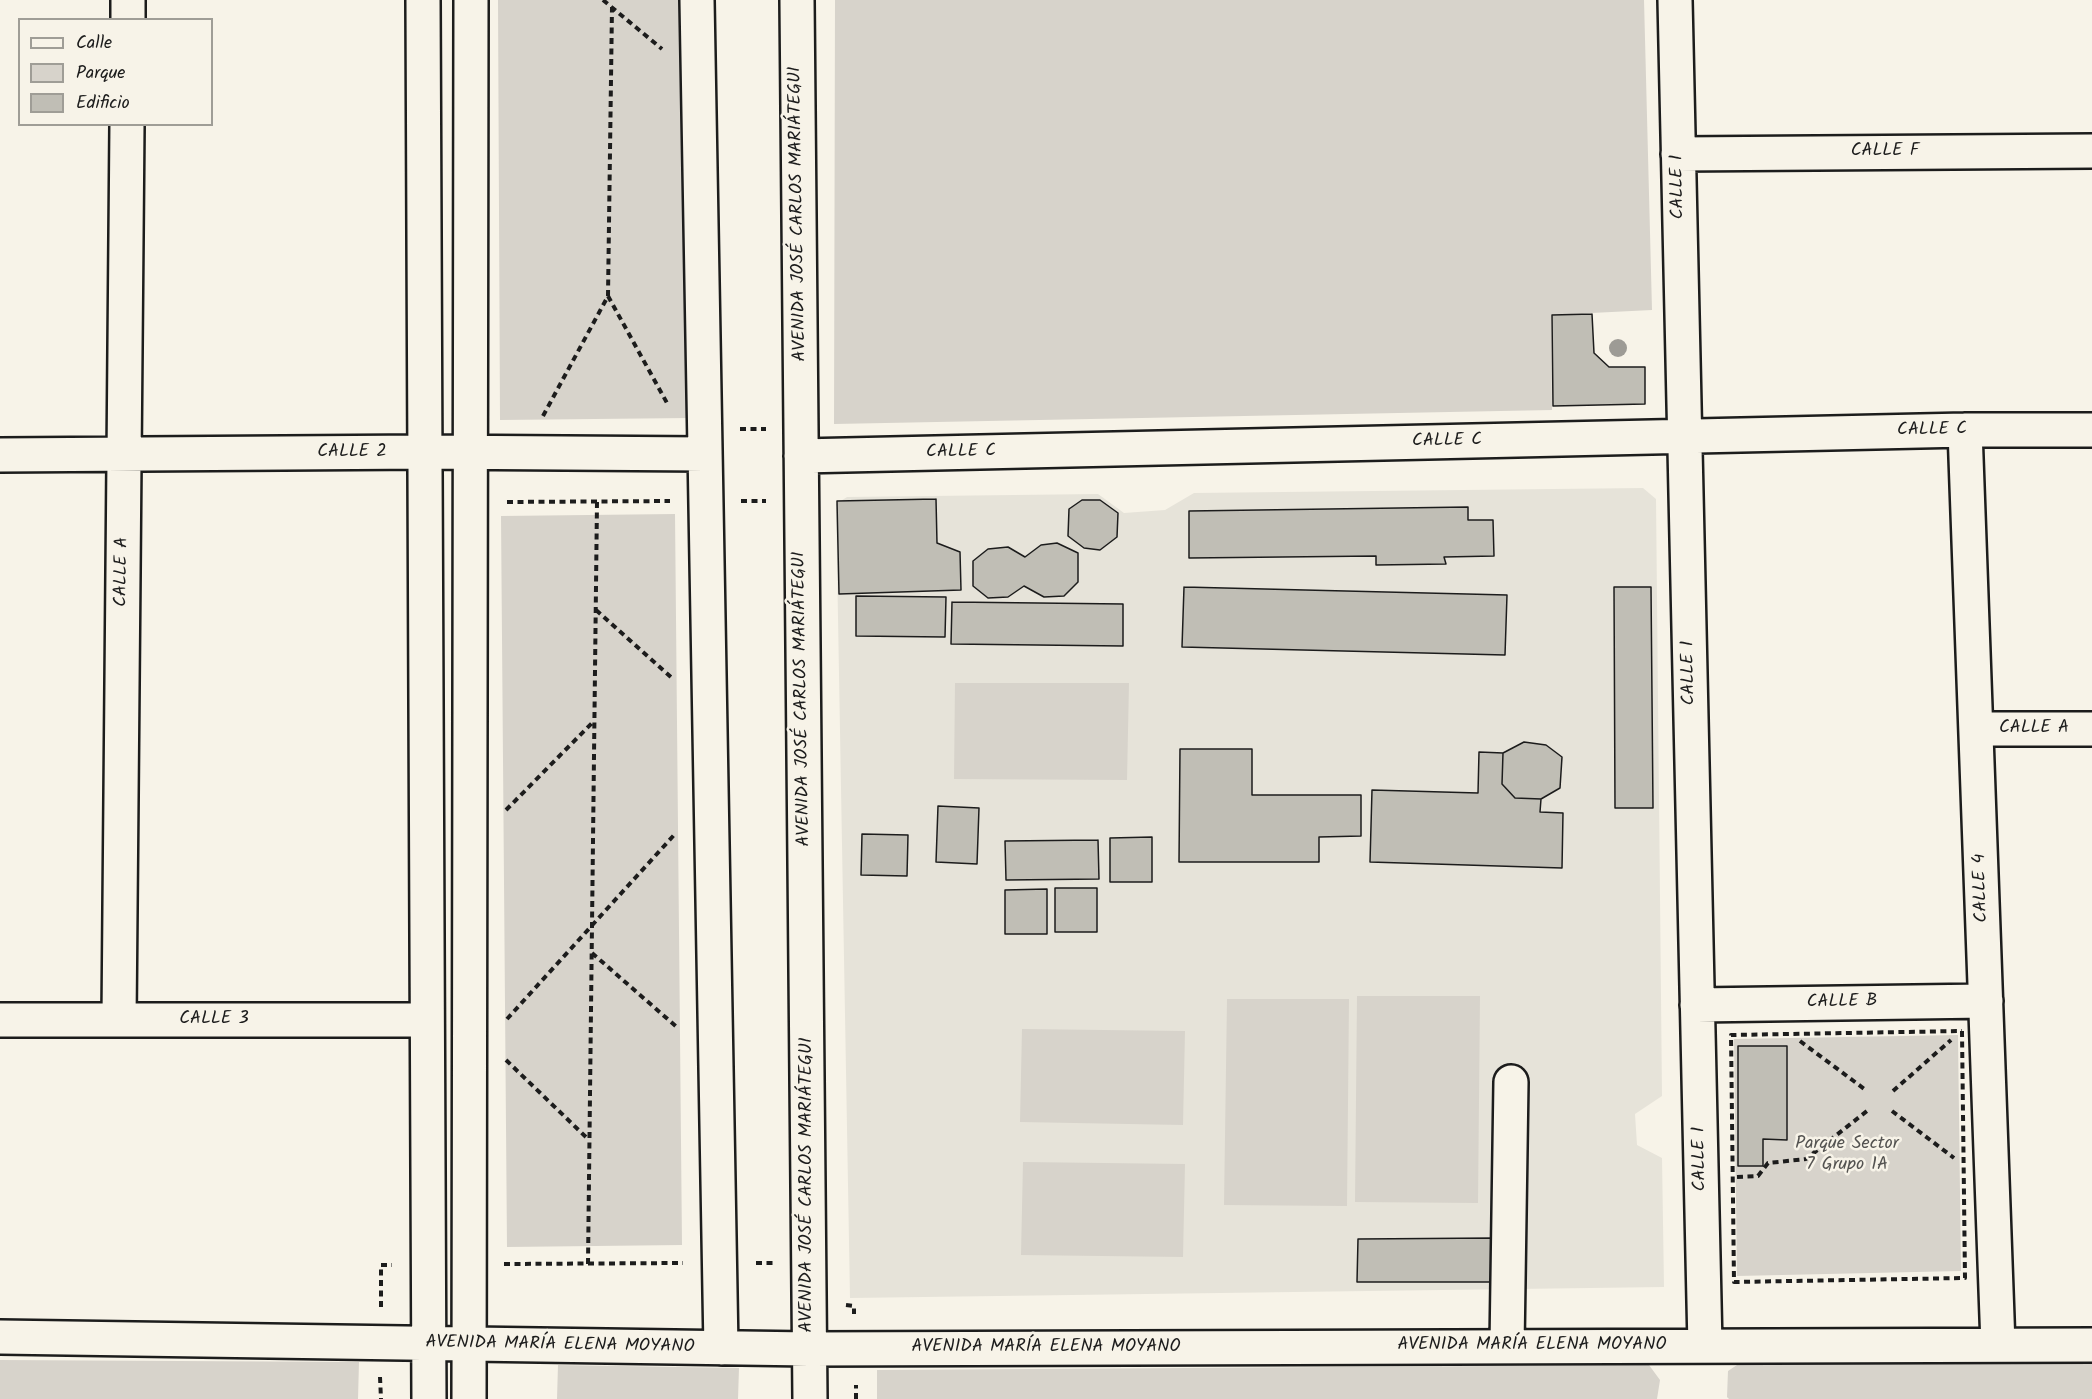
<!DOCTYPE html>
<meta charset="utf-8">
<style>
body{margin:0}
#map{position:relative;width:2092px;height:1399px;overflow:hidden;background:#f7f3e8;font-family:Kalam,sans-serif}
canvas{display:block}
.legend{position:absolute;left:18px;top:18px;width:195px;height:108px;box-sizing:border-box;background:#f7f3e8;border:2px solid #9f9d96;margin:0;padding:8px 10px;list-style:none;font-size:18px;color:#1c1c1c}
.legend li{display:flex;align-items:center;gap:12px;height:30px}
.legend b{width:30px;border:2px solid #9f9d96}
</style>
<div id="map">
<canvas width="2092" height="1399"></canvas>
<ul class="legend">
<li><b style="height:8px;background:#f7f3e8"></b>Calle</li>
<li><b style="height:16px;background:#d7d3cb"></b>Parque</li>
<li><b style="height:16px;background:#c0beb5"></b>Edificio</li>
</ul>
</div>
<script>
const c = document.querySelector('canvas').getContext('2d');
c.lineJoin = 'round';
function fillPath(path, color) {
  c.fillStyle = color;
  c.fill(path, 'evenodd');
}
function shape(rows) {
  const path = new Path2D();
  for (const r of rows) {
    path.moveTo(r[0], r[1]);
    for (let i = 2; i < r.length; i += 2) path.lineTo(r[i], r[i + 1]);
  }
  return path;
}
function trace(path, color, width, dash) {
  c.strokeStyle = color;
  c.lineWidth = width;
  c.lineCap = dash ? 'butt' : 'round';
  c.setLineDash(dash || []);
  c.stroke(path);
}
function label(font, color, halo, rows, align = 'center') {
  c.font = font + ' Kalam,sans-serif';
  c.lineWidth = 5;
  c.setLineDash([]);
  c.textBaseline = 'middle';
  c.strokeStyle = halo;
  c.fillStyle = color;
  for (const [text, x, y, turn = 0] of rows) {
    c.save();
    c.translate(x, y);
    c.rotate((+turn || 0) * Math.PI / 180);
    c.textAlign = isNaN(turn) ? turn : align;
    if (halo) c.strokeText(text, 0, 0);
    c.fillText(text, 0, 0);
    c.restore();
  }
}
fillPath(shape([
 [1643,488,1656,499,1662,1096,1635,1114,1637,1145,1662,1158,1664,1287,850,1298,836,504,847,497,1098,494,1124,513,1165,510,1194,493]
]), '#e6e3d9');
fillPath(shape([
 [498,0,687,0,689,418,500,420],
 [835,0,1644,0,1652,310,1551,315,1552,410,834,424],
 [675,514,682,1245,507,1247,501,516],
 [955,683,1129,683,1127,780,954,779],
 [1357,996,1480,996,1478,1203,1355,1202],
 [1227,999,1349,999,1347,1206,1224,1205],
 [1022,1029,1185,1031,1183,1125,1020,1122],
 [1958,1035,1961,1271,1737,1276,1734,1039],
 [1023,1162,1185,1164,1183,1257,1021,1255],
 [2092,1357,2092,1399,1729,1399,1727,1397,1728,1371,1743,1361],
 [0,1360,359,1362,358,1399,0,1399],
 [558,1365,739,1368,738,1399,557,1399],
 [1649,1365,1660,1380,1657,1399,877,1399,877,1370]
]), '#d7d3cb');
const building = shape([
 [1592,314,1594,353,1609,367,1645,367,1645,404,1553,406,1552,315,1592,314],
 [936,499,937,543,960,552,961,590,839,594,837,501,936,499],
 [1082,500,1100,500,1118,513,1117,537,1100,550,1084,548,1068,536,1069,509,1082,500],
 [1468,507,1468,520,1493,520,1494,556,1444,557,1446,564,1376,565,1376,556,1189,558,1189,511,1468,507],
 [1057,543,1078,553,1078,582,1064,596,1044,597,1024,586,1008,597,988,598,973,586,973,561,988,549,1008,547,1025,557,1041,545,1057,543],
 [1184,587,1507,595,1505,655,1182,647,1184,587],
 [1614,587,1651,587,1653,808,1615,808,1614,587],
 [856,596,946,597,945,637,856,636,856,596],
 [952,602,1123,604,1123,646,951,644,952,602],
 [1524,742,1546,745,1562,757,1560,788,1541,799,1515,798,1502,784,1503,753,1524,742],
 [1180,749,1252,749,1252,795,1361,795,1361,836,1319,837,1319,862,1179,862,1180,749],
 [1479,752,1503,753,1502,784,1515,798,1541,799,1540,812,1563,813,1562,868,1370,862,1372,790,1478,793,1479,752],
 [938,806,979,808,977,864,936,862,938,806],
 [862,834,908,835,907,876,861,875,862,834],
 [1152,837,1152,882,1110,882,1110,838,1152,837],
 [1098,840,1099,879,1006,880,1005,841,1098,840],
 [1055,888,1097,888,1097,932,1055,932,1055,888],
 [1047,889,1047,934,1005,934,1005,890,1047,889],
 [1738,1046,1787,1046,1787,1140,1763,1139,1763,1166,1738,1166,1738,1046],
 [1494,1238,1494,1282,1357,1282,1358,1239,1494,1238]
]);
fillPath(building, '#c0beb5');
trace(building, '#1c1c1c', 1.5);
const minor = shape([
 [423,0,429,1399],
 [697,0,721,1348],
 [797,0,810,1399],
 [1675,0,1705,1346],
 [128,20,128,0],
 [1678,154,2092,151],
 [1965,430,1998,1345],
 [0,455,425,452,705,454],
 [801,456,1965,430,2092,430],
 [1976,729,2092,729],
 [1697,1005,1986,1001],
 [0,1020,427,1020],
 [119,1020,127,124],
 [0,1337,809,1349,2092,1345],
 [1507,1346,1511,1082],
 [469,1399,471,0]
]);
trace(minor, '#1c1c1c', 38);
trace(shape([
 [603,0,662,49],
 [608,296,667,403],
 [543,416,608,296,612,7],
 [740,429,766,429],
 [741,501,766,501],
 [507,502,670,501],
 [596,610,673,679],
 [506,810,593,722],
 [592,953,679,1029],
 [507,1019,675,834],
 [1962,1031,1965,1278,1734,1282,1731,1035,1962,1031],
 [1800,1041,1867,1091],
 [506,1060,589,1140],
 [1893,1091,1951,1040],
 [1892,1111,1954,1158],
 [1737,1177,1758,1176,1768,1163,1806,1159,1867,1111],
 [756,1263,773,1263],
 [504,1264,683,1263],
 [588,1264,597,502],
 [846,1305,854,1306,854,1314],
 [381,1307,381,1265,392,1265],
 [380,1377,381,1399],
 [856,1399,856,1385]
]), '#1c1c1c', 4, [6, 4.5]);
trace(minor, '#f7f3e8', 33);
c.fillStyle = '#9d9b95';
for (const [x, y] of [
 [1618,348]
]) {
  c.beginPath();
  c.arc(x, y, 9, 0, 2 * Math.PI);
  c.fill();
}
label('18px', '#1c1c1c', '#f7f3e8', [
 ["CALLE F",1885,152],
 ["CALLE 1",1679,187,-91],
 ["AVENIDA JOSÉ CARLOS MARIÁTEGUI",799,214,-91],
 ["CALLE C",1932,431,-1],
 ["CALLE C",1447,442,-1],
 ["CALLE 2",352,453],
 ["CALLE C",961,453,-1],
 ["CALLE A",123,572,-89],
 ["CALLE 1",1690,673,-91],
 ["AVENIDA JOSÉ CARLOS MARIÁTEGUI",803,699,-91],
 ["CALLE A",2034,729],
 ["CALLE 4",1982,888,-92],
 ["CALLE B",1842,1003,-1],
 ["CALLE 3",214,1020],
 ["CALLE 1",1701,1159,-91],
 ["AVENIDA JOSÉ CARLOS MARIÁTEGUI",808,1185,-90],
 ["AVENIDA MARÍA ELENA MOYANO",560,1346,1],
 ["AVENIDA MARÍA ELENA MOYANO",1532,1346],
 ["AVENIDA MARÍA ELENA MOYANO",1046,1348]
]);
label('18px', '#545351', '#f7f3e8', [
 ["Parque Sector",1847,1145],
 ["7 Grupo 1A",1847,1166]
]);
</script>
